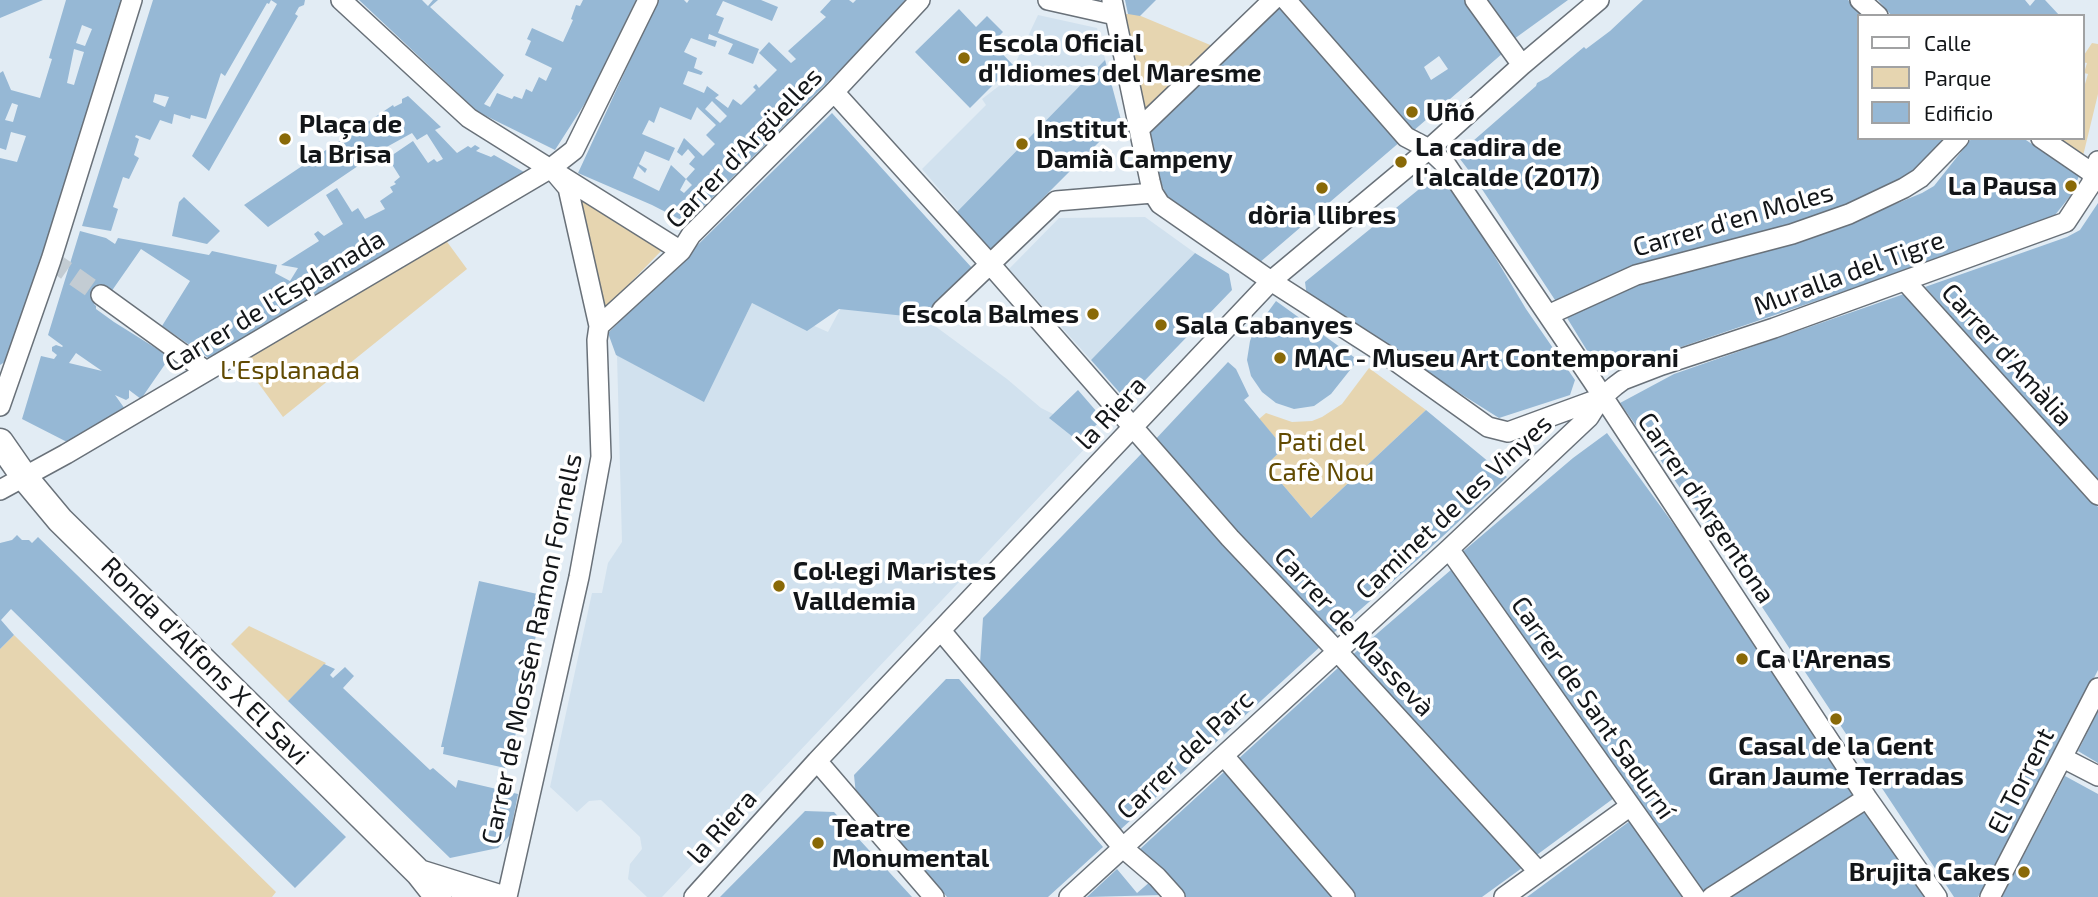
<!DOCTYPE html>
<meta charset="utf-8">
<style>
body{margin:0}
#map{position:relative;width:2098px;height:897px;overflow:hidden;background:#e2ecf4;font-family:"Exo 2",sans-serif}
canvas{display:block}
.legend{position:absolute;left:1857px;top:14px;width:228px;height:126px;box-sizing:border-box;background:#fff;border:2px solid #a1a2a3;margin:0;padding:9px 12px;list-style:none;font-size:21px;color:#131619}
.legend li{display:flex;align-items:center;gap:14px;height:35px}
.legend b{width:35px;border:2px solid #a1a2a3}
</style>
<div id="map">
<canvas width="2098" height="897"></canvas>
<ul class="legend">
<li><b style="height:9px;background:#fff"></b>Calle</li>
<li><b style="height:19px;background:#e6d5b0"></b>Parque</li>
<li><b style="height:19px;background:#96b8d5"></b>Edificio</li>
</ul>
</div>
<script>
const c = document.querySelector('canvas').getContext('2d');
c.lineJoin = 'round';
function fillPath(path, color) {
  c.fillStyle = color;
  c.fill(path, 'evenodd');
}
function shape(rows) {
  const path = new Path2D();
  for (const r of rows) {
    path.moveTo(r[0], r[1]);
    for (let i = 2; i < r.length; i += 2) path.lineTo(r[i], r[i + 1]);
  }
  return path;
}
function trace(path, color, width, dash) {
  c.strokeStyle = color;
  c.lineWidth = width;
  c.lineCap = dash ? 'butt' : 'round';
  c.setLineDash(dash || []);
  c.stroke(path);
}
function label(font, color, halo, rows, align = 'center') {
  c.font = font + ' "Exo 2",sans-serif';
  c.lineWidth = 7;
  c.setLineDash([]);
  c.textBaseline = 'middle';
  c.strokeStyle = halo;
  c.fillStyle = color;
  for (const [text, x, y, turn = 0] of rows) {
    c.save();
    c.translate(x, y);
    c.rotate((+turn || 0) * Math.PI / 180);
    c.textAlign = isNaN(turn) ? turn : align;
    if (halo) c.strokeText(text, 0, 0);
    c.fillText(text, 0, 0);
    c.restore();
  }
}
fillPath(shape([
 [1038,15,1097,28,1121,120,991,250,922,169,986,105,982,99,1008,79],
 [1145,217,1195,253,1091,360,1009,269,1059,218],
 [863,266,924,318,1007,379,1041,408,1059,417,1091,442,662,897,647,897,628,879,630,864,642,849,640,837,601,800,589,801,577,812,550,787,592,593,602,593,608,563,622,542,617,355,704,401,752,303,807,330,810,324,828,332]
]), '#d1e1ee');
fillPath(shape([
 [1123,14,1136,14,1215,47,1148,127],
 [2092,43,2098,44,2098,94,2083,156,2061,141,2063,138,2082,138,2082,94,2088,74,2084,73,2087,63,2082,62,2082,58],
 [577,197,663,249,606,308],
 [445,239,467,269,283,417,243,362],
 [1369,368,1426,410,1311,518,1266,465,1284,448,1259,419,1266,413,1292,422,1312,421,1322,417,1342,404],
 [249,626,326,663,288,701,231,644],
 [14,635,276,892,272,897,0,897,0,649]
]), '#e6d5b0');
fillPath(shape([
 [0,0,43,0,0,18],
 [66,0,122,0,11,358,0,365,0,158,17,162,26,136,11,132,6,150,0,148,0,73,3,71,11,90,40,98,52,59,49,58],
 [82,25,92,29,85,46,76,43],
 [74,49,84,52,74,85,67,83],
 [12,103,18,105,13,122,5,120],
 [153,0,305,0,304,5,299,7,295,14,298,16,209,171,192,156,277,4,271,0,269,4,267,3,225,76,221,73,206,119,191,115,190,119,174,114,172,124,160,120,150,140,136,135,135,137,139,139,134,155,139,158,129,179,123,177,113,207,118,209,111,231,82,226],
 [155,94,169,97,165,107,153,102],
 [359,0,422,0,428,6,433,0,438,0,430,7,504,75,484,104,490,107,497,93,512,99,514,96,522,99,526,89,532,92,539,77,546,81,552,68,525,55,531,41,527,39,532,28,563,42,573,20,571,19,576,5,580,6,583,0,636,0,587,100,555,150,478,112],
 [658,0,684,0,687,3,689,0,761,0,778,7,772,21,723,1,716,15,724,18,718,33,759,49,753,64,728,54,733,44,709,34,708,39,717,41,715,47,691,38,684,52,697,58,694,68,703,72,701,75,688,71,683,84,704,93,707,86,719,95,715,98,728,108,733,99,741,105,756,90,753,87,756,84,759,88,777,70,759,53,769,42,791,63,796,59,788,51,826,17,820,12,831,0,849,0,853,3,856,0,910,0,687,223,652,205,578,173],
 [712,101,727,116,720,123,705,109],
 [660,107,691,120,697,107,716,125,706,135,715,144,703,156,684,138,677,152,682,156,688,149,695,157,689,164,695,169,686,179,692,185,684,193,680,190,686,179,671,165,659,191,633,178,638,166,645,173,647,169,639,164,645,151,669,161,675,148,642,134,649,120,654,123],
 [1125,0,1156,0,1140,16,1128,14],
 [1300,0,1468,0,1503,53,1412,132],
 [1439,56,1448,69,1431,80,1424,67],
 [1487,0,1568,0,1514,39],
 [1643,0,1848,0,1867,16,1858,16,1858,138,1949,138,1921,169,1849,206,1557,303,1476,180,1457,155,1536,86,1537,83,1548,77,1584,47,1586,49,1610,31],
 [1878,0,2025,0,2030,6,2035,0,2045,0,2060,16,1892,16],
 [1280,3,1401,141,1259,263,1167,197,1159,178,1148,127],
 [959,9,976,27,987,16,1003,32,992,43,1013,65,970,108,915,52],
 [1105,60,1121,120,991,250,957,212],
 [408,96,441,127,435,130,457,153,468,146,471,148,475,145,480,148,476,151,491,157,494,155,524,172,210,359,162,326,190,281,141,249,111,292,107,287,94,304,96,306,96,309,114,322,170,357,141,399,129,390,129,398,126,400,115,395,125,409,69,443,22,419,41,356,54,359,57,355,52,351,52,347,56,345,62,347,63,346,48,335,80,231,106,238,115,244,118,238,209,255,212,251,277,265,275,273,290,281,298,268,281,265,319,241,314,234,318,231,324,236,343,224,326,195,337,188,352,212,358,208,365,219,385,209,380,201,393,192,390,187,396,184,394,182,400,177,388,158,413,141,428,163,434,159,437,162,443,159,427,134,417,140,412,133,383,149,268,227,244,205,393,105,394,107,402,103,402,99],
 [76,353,102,371,69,363],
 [832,113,972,268,924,318,839,309,807,331,752,303,704,402,616,355,608,333],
 [1972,138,2023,138,2079,176,2071,195,2055,215,2001,238,1631,364,1599,370,1564,313,1635,284,1852,222,1922,193,1934,186],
 [1434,177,1445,181,1473,220,1526,309,1575,380,1570,395,1499,418,1307,297,1305,282],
 [184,197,220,231,207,244,172,236,179,202],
 [2098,203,2098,481,1925,287,2067,237,2080,230],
 [1195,253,1229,274,1232,290,1126,400,1091,360],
 [1907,293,2098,507,2098,670,2021,824,1978,897,1954,897,1729,557,1620,403,1674,374],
 [1276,301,1358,360,1331,394,1314,406,1294,409,1276,403,1262,392,1251,376,1247,360,1250,341,1254,331],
 [1228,362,1236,369,1249,396,1244,400,1284,448,1266,465,1311,518,1426,410,1507,477,1416,561,1329,637,1153,442],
 [1078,390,1103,419,1078,441,1049,418],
 [1607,433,1707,570,1858,798,1701,896,1460,554,1573,458],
 [1144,451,1322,645,1120,830,980,663,983,618],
 [17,535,22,540,29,540,32,543,38,537,346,837,295,888,11,609,1,620,14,635,0,649,0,543,12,540],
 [1452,569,1614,798,1534,857,1350,657],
 [479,581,542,595,541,601,543,601,516,733,505,768,443,754,444,747,441,747],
 [324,664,335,669,330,675,333,678,345,667,354,676,343,688,430,770,433,768,456,788,458,780,518,794,510,835,498,848,450,858,288,701],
 [1339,667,1522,868,1482,897,1355,897,1236,761],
 [946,679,959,679,1103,847,1048,897,947,897,856,795,854,775],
 [2098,711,2098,763,2078,751],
 [1225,771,1335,897,1180,897,1140,849],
 [2065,776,2098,794,2098,897,2002,897],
 [1866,809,1924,897,1724,897],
 [805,811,834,812,912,897,720,897],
 [1630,821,1683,897,1527,897],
 [1117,869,1137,893,1151,881,1163,895,1087,897]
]), '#96b8d5');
trace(shape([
 [51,260,101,295]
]), '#c3ccd3', 19, [19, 10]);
const street = shape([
 [341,0,469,118,681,251],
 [1048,0,1115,15],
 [1112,0,1150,181,1153,193,1160,204,1271,281,1394,360,1488,427,1508,432,1601,398],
 [1286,0,1406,137,1429,149,1447,166,1592,380,1867,798,1937,897],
 [1475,0,1522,65],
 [1860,0,1878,16],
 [834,92,990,264,1230,538,1336,650,1538,871],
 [1140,128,1273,0],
 [2041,138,2098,177],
 [1905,281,2098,495],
 [101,295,206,371],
 [942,310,1056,201,1153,193],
 [1548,315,1636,275,1792,234,1849,214,1904,188,1920,178,1959,138],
 [599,326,681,251,691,235,834,92,920,0],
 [0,406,51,260,132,0],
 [0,490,66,454,551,168,574,150,648,0],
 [1449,549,1695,897],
 [942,632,1123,848,1157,877,1175,897],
 [1224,756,1345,897],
 [2063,758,2098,776],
 [817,761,934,897],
 [507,897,579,577,601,457,597,340,599,326,568,188,551,168],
 [694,897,817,761,1271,281,1429,149,1522,65,1599,0],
 [1069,897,1449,549,1589,417,1601,398,1615,386,1623,380,1662,365,1774,328,2066,222,2091,184,2098,161],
 [1504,897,1629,807],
 [1712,897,1867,798],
 [1990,897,2098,688]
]);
const secondary = shape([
 [0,442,25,478,60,520,328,783,419,873,438,897],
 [419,873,496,897]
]);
trace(street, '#697179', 22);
trace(secondary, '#697179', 29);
trace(street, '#fff', 19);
trace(secondary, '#fff', 26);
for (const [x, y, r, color] of [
 [964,58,7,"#896907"],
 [1412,112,7,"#896907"],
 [285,139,7,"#896907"],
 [1022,144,7,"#896907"],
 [1401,162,7,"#896907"],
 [2071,186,7,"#896907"],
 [1322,188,7,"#896907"],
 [1093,314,7,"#896907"],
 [1161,325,7,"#896907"],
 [1280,358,7,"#896907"],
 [779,586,7,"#896907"],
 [1742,659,7,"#896907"],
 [1836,719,7,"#896907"],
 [818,843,7,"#896907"],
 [2024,872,7,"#896907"]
]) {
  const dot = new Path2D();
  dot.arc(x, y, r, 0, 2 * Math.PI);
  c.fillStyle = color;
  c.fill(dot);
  trace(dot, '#fff', 2.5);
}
label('bold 26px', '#131619', '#fff', [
 ["Escola Oficial",978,43],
 ["d'Idiomes del Maresme",978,73],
 ["Uñó",1426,112],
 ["Plaça de",299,124],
 ["la Brisa",299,154],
 ["Institut",1036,129],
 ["Damià Campeny",1036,159],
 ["La cadira de",1415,147],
 ["l'alcalde (2017)",1415,177],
 ["La Pausa",2057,186,"right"],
 ["dòria llibres",1322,215,"center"],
 ["Escola Balmes",1079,314,"right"],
 ["Sala Cabanyes",1175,325],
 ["MAC - Museu Art Contemporani",1294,358],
 ["Col·legi Maristes",793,571],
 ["Valldemia",793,601],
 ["Ca l'Arenas",1756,659],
 ["Casal de la Gent",1836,746,"center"],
 ["Gran Jaume Terradas",1836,776,"center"],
 ["Teatre",832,828],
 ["Monumental",832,858],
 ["Brujita Cakes",2010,872,"right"]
], 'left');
label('26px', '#131619', '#fff', [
 ["Carrer d'Argüelles",744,148,-46],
 ["Carrer d'en Moles",1733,220,-16],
 ["Muralla del Tigre",1849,273,-20],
 ["Carrer de l'Esplanada",275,301,-31],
 ["Carrer d'Amàlia",2007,355,48],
 ["la Riera",1111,413,-47],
 ["Caminet de les Vinyes",1454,507,-43],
 ["Carrer d'Argentona",1706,508,56],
 ["Carrer de Massevà",1354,632,47],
 ["Carrer de Mossèn Ramon Fornells",532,649,-78],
 ["Ronda d'Alfons X El Savi",205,661,45],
 ["Carrer de Sant Sadurní",1593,708,55],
 ["Carrer del Parc",1185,755,-43],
 ["El Torrent",2021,781,-63],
 ["la Riera",722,827,-48]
]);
label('26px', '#614a01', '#fff', [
 ["L'Esplanada",290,370],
 ["Pati del",1321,442],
 ["Cafè Nou",1321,472]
]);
</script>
